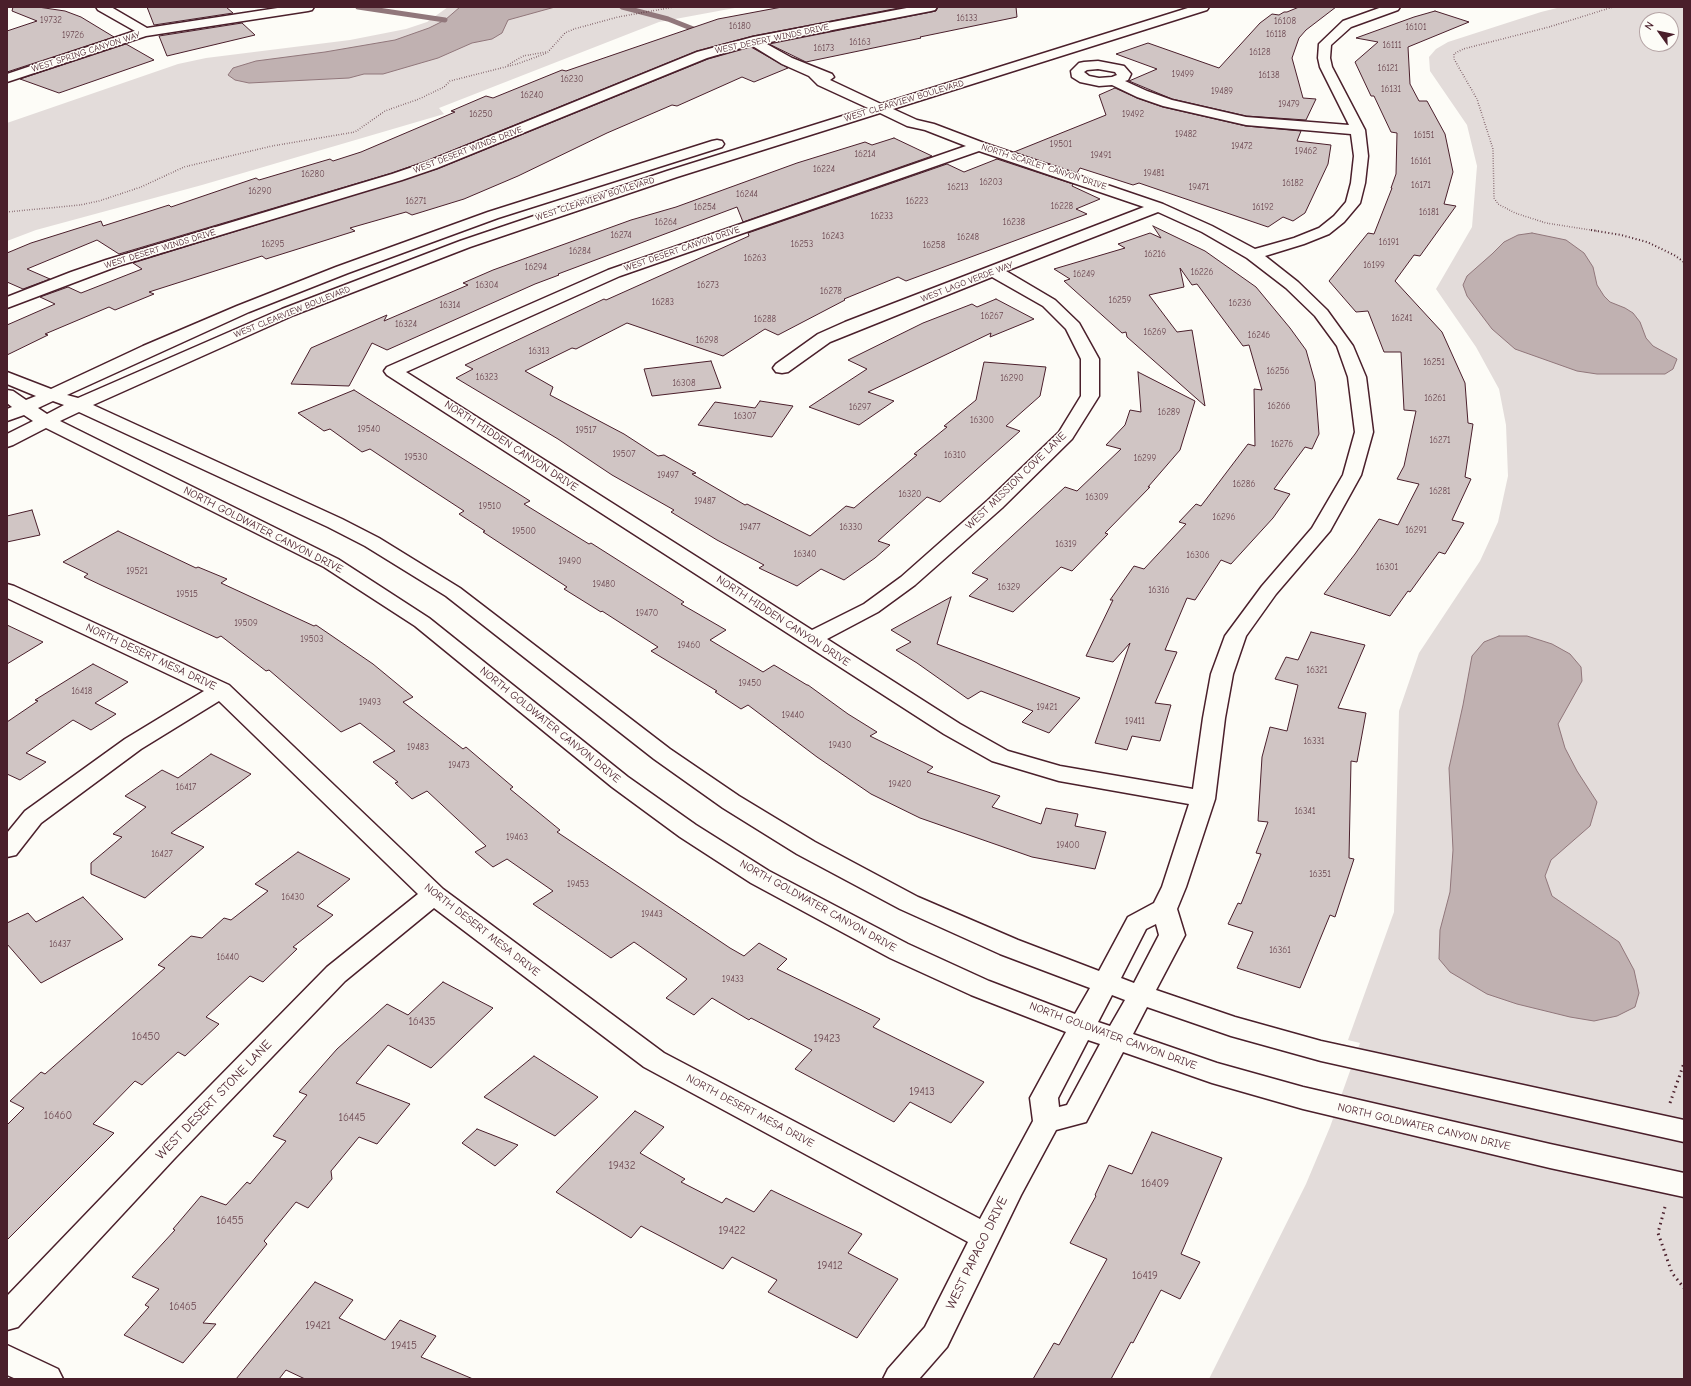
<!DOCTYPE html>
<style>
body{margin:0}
#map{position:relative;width:1691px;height:1386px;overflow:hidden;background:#fdfcf7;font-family:"Comic Neue",sans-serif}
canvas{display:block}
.frame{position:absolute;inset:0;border:8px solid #4a1f2b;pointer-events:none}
.north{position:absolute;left:1639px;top:12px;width:40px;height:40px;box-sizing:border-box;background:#fdfcf7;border:1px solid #b5a4a5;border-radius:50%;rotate:303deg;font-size:11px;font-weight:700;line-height:16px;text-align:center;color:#4a1f2b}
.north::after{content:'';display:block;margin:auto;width:14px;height:18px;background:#4a1f2b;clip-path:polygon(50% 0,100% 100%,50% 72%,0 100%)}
</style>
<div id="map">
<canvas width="1691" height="1386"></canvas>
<div class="frame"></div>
<div class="north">N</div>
</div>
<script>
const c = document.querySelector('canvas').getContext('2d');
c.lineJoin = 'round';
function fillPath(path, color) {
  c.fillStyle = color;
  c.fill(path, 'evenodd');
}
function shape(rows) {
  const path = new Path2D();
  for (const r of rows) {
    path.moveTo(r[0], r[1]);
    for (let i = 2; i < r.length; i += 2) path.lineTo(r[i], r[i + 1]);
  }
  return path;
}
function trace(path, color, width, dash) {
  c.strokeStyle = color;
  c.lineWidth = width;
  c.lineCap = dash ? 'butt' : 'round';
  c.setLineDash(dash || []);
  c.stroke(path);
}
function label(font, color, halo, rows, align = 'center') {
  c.font = font + ' "Comic Neue",sans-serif';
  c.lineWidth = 3;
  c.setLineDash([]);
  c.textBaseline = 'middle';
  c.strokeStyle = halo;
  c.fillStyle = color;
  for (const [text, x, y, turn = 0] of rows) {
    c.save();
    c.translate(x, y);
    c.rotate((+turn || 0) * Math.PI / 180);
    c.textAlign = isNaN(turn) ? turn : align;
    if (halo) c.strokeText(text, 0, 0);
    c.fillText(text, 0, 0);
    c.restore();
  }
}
fillPath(shape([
 [448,7,740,7,659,22,439,108,444,114,202,185,36,230,7,241,7,123,178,64,206,58,350,40,406,29,427,22],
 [1561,7,1684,7,1684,1379,1209,1379,1306,1184,1330,1127,1360,1043,1348,1040,1394,912,1399,711,1419,653,1480,561,1498,522,1508,476,1506,425,1499,389,1476,347,1436,289,1472,227,1477,166,1467,125,1430,71,1429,57,1436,49,1448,42,1541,12],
 [1647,20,1671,20,1671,44,1647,44]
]), '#e3dcda');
const water = shape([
 [460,7,555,7,508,20,502,33,492,39,472,43,438,58,383,74,364,74,349,78,249,83,235,80,228,75,233,68,256,61,325,52,395,40,429,28,445,20,460,7],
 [1532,233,1566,240,1584,253,1593,267,1597,285,1604,296,1610,302,1625,308,1633,313,1640,322,1646,338,1653,346,1677,359,1673,369,1665,374,1597,374,1577,371,1515,349,1492,329,1467,296,1463,285,1467,276,1492,254,1504,242,1518,235,1532,233],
 [1499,636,1527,636,1552,644,1570,654,1581,667,1582,681,1558,724,1565,748,1577,771,1597,802,1590,826,1551,860,1545,876,1552,896,1619,942,1634,970,1639,993,1635,1007,1617,1016,1594,1021,1570,1017,1517,1004,1487,994,1450,972,1439,959,1440,930,1450,892,1453,850,1449,768,1463,705,1472,656,1484,642,1499,636]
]);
fillPath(water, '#c0b1b1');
trace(water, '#91777b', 1);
trace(shape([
 [358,7,445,20],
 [622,7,668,19,701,32]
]), '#91777b', 5);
const building = shape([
 [13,7,38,7,65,11,81,17,114,37,7,72,7,31,37,21,12,11,13,7],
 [147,7,226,7,233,13,154,25,147,7],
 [782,7,904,7,753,36,697,51,426,161,392,173,119,254,97,240,27,269,50,279,23,289,7,282,7,253,31,243,101,221,103,226,169,205,171,207,256,178,259,180,330,159,333,161,361,152,455,112,451,111,486,96,493,98,562,70,566,71,718,19,782,7],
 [938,7,1016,7,1017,17,920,37,921,38,806,62,769,44,931,12,936,11,938,7],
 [1299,7,1336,7,1306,30,1299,38,1292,58,1303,98,1316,99,1306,120,1246,116,1172,99,1129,81,1157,69,1116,54,1148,43,1219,68,1260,23,1272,14,1279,15,1284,12,1287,12,1299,7],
 [1435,11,1469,22,1408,47,1410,84,1419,101,1427,101,1445,134,1453,172,1444,204,1456,206,1420,256,1414,255,1395,281,1442,332,1465,383,1468,423,1473,424,1465,477,1471,479,1452,520,1464,523,1445,554,1439,552,1410,592,1408,591,1390,616,1324,594,1355,554,1379,519,1398,525,1419,484,1397,479,1404,466,1416,411,1404,410,1401,352,1384,352,1368,311,1356,312,1329,281,1368,233,1374,234,1392,188,1391,188,1396,174,1397,133,1391,132,1374,96,1371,96,1355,62,1378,42,1356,38,1414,17,1435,11],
 [242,23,255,35,167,56,159,36,242,23],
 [126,44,154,60,59,93,20,79,126,44],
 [751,47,788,68,754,82,742,77,677,106,672,105,607,133,518,176,464,199,412,215,406,212,350,228,355,231,317,243,266,259,262,256,149,292,154,294,115,310,109,307,45,334,48,335,7,355,7,325,55,304,40,297,68,287,81,293,142,269,133,263,437,169,708,59,751,47],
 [1115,88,1137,98,1163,107,1246,126,1301,131,1297,141,1331,145,1328,164,1305,213,1293,221,1283,217,1268,227,1139,183,1133,185,1080,168,1077,173,1014,152,1106,115,1099,95,1115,88],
 [894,138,932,156,743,222,737,207,558,274,559,275,535,284,387,350,372,343,349,386,291,384,311,348,387,315,384,321,468,285,463,283,493,270,631,220,676,207,797,163,865,142,872,145,894,138],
 [997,159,1073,184,1072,186,1100,199,1076,209,1087,214,906,281,898,277,844,299,845,300,778,335,765,329,723,356,627,323,576,349,572,348,525,371,553,387,550,395,624,434,658,456,664,455,696,473,692,474,745,505,747,504,810,536,846,506,854,508,917,455,914,454,947,427,944,426,976,400,984,362,1046,367,1040,396,1006,426,1020,431,940,502,927,497,878,541,890,545,875,558,844,580,821,569,797,586,759,568,764,565,717,540,671,512,674,510,612,475,558,439,456,378,473,369,465,365,604,299,606,300,749,236,748,233,947,164,964,172,997,159],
 [1153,226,1205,251,1256,287,1290,328,1306,350,1315,382,1319,434,1312,449,1305,447,1274,489,1290,494,1273,518,1231,564,1221,560,1195,600,1187,598,1165,650,1177,652,1155,703,1171,705,1160,741,1132,736,1127,750,1095,743,1130,643,1113,662,1086,656,1113,600,1110,600,1134,566,1144,569,1186,524,1179,522,1196,504,1201,506,1248,444,1255,446,1254,389,1262,390,1249,345,1243,346,1197,284,1192,285,1180,268,1184,287,1149,295,1177,332,1192,330,1205,406,1127,337,1126,332,1122,333,1064,281,1070,279,1054,269,1125,248,1118,244,1150,233,1161,238,1153,226],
 [996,299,1034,319,990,337,991,333,868,392,894,401,859,425,809,407,867,369,848,360,923,323,972,304,977,307,996,299],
 [711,361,721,388,652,396,644,369,711,361],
 [1138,372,1195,401,1180,450,1148,487,1150,487,1105,533,1108,534,1072,571,1061,567,1013,612,969,596,988,579,972,573,1065,487,1077,491,1121,449,1106,445,1125,425,1130,410,1141,412,1138,372],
 [354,390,530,501,524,504,589,544,591,543,684,602,681,604,726,630,710,640,763,672,774,665,807,685,808,685,848,714,877,732,870,736,933,767,927,772,1000,796,992,807,1041,824,1046,808,1078,814,1075,826,1106,832,1095,869,1032,857,920,818,871,794,817,757,748,705,741,709,715,692,717,691,651,651,658,647,602,611,601,612,564,589,567,587,483,532,485,531,459,514,464,511,415,479,370,449,362,452,330,429,324,431,298,413,354,390],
 [760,401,793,406,772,437,698,425,715,402,755,408,760,401],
 [32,510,40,535,7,542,7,516,32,510],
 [118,531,196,568,198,567,227,579,221,583,314,626,316,625,373,664,413,697,403,702,463,749,466,747,513,787,510,789,560,830,557,832,730,948,744,956,759,943,787,959,777,969,880,1019,873,1027,984,1082,951,1123,910,1102,894,1122,795,1069,812,1050,751,1018,749,1020,712,998,694,1015,666,998,687,979,634,942,611,958,533,904,553,891,507,859,493,867,475,852,486,846,427,791,412,799,395,783,398,782,373,762,395,751,360,723,341,732,269,670,266,671,221,636,217,638,103,586,84,577,88,574,63,562,118,531],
 [951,597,937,644,1080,698,1049,733,1022,722,1033,711,981,691,968,699,917,663,896,650,911,642,891,630,951,597],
 [7,625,43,642,7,664,7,625],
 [1311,632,1365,645,1338,708,1366,713,1357,762,1351,761,1349,858,1354,859,1335,917,1330,915,1300,988,1237,968,1253,932,1228,924,1238,903,1241,904,1261,854,1256,853,1268,822,1258,821,1262,757,1270,727,1287,731,1298,685,1275,679,1286,657,1298,660,1311,632],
 [93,664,128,682,95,703,116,714,91,730,73,720,26,753,46,762,20,780,7,774,7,722,38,701,35,700,93,664],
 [211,754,251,774,171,833,204,847,145,898,91,874,91,863,122,837,113,834,146,807,125,796,162,770,178,778,211,754],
 [298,852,350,879,317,906,333,915,293,947,297,949,263,982,250,976,206,1017,219,1024,185,1056,178,1052,142,1085,135,1081,93,1124,114,1133,7,1240,7,1125,24,1108,10,1101,41,1072,45,1074,165,968,158,965,191,936,202,938,224,918,231,920,268,891,255,884,298,852],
 [83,897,123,939,41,983,7,944,7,923,28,913,36,922,83,897],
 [443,982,493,1008,431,1068,388,1045,356,1083,410,1104,377,1144,359,1137,331,1171,332,1179,308,1208,296,1202,264,1241,267,1244,203,1323,216,1324,183,1363,124,1335,149,1307,145,1305,159,1289,132,1277,175,1230,173,1229,201,1196,226,1205,247,1182,250,1184,286,1141,273,1136,307,1095,299,1092,337,1049,387,1004,408,1015,443,982],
 [534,1056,598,1097,555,1136,484,1097,534,1056],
 [635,1111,664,1127,640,1153,685,1179,681,1182,722,1203,726,1198,754,1212,771,1190,862,1234,848,1253,898,1279,857,1338,768,1292,777,1280,732,1257,723,1269,641,1226,631,1238,556,1192,635,1111],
 [477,1129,518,1145,495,1166,462,1143,477,1129],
 [1152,1132,1222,1158,1181,1254,1200,1262,1180,1299,1161,1290,1133,1343,1131,1342,1111,1379,1033,1379,1054,1343,1059,1345,1107,1259,1070,1243,1096,1196,1095,1195,1109,1165,1132,1174,1152,1132],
 [315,1282,353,1300,339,1318,385,1340,400,1320,436,1336,421,1357,473,1379,305,1379,286,1370,279,1379,236,1379,315,1282]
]);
fillPath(building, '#d0c5c4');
trace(building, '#4a1f2b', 1);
const minor = shape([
 [96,7,111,7,147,28,284,7,314,7,312,10,308,11,146,36,7,82,7,74,135,31,98,10,96,7],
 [912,7,937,7,935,10,931,11,765,43,792,58,832,74,834,77,830,80,881,104,1191,7,1209,7,1207,10,893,109,917,120,934,124,984,143,1163,204,1212,226,1255,249,1294,238,1319,228,1334,216,1346,202,1351,183,1354,156,1351,134,1246,125,1163,106,1137,97,1112,85,1099,86,1080,82,1072,77,1071,71,1079,63,1084,62,1098,61,1119,65,1124,66,1131,74,1128,80,1125,81,1147,91,1172,100,1246,117,1349,125,1320,67,1318,58,1319,44,1343,21,1382,7,1400,7,1398,10,1351,27,1331,45,1330,58,1332,67,1365,130,1368,156,1365,183,1360,203,1344,222,1329,234,1304,244,1265,256,1298,282,1327,310,1353,346,1366,377,1373,432,1361,475,1330,531,1276,594,1246,636,1233,674,1225,718,1215,799,1186,887,1177,909,1185,935,1156,990,1235,1017,1321,1041,1684,1120,1684,1142,1321,1061,1231,1036,1147,1007,1133,1034,1217,1063,1303,1087,1550,1144,1684,1173,1684,1197,1550,1168,1303,1109,1212,1083,1123,1052,1086,1122,1056,1130,1021,1195,947,1347,919,1379,883,1379,888,1369,925,1327,968,1242,644,1067,434,908,345,981,174,1159,18,1327,7,1330,7,1296,154,1143,327,967,418,894,219,701,141,749,41,823,16,855,7,857,7,833,25,811,125,739,204,691,7,598,7,584,14,586,229,685,443,889,664,1053,980,1219,1033,1121,1030,1098,1066,1032,971,995,890,958,751,883,680,837,612,787,415,626,324,567,46,428,13,445,7,447,7,434,33,421,24,415,7,421,7,409,12,407,7,403,7,390,13,391,26,400,36,396,7,384,7,372,51,389,143,346,237,306,336,267,488,212,712,141,717,140,722,141,724,144,722,147,498,218,348,273,249,312,67,395,78,398,282,309,460,241,667,171,868,108,818,85,809,76,782,64,751,45,707,58,437,168,402,180,118,266,7,308,7,297,71,272,106,260,392,174,427,162,697,52,753,37,912,7],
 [1098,69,1115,72,1117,75,1112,77,1099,78,1089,76,1084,72,1087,70,1098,69],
 [880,113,907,126,925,130,966,146,608,270,387,367,384,371,387,375,944,734,992,761,1059,781,1189,804,1162,887,1154,903,1128,917,1099,971,1018,940,918,897,815,842,739,796,670,749,460,588,379,538,342,519,93,405,294,315,470,247,677,177,880,113],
 [979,151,1144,207,845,322,818,334,776,364,773,368,776,372,782,373,788,372,830,342,992,277,1043,306,1066,329,1081,359,1081,396,1059,432,988,500,901,577,864,604,812,630,406,372,620,276,979,151],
 [1158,212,1202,232,1247,258,1286,288,1315,316,1337,346,1348,377,1355,432,1343,475,1312,528,1262,586,1225,636,1211,674,1203,718,1193,789,1060,766,1008,751,960,724,827,639,878,612,915,585,1002,508,1072,439,1099,396,1099,359,1079,323,1055,300,1006,271,1158,212],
 [53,401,64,405,47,414,38,408,53,401],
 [79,412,328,527,365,546,446,596,654,759,723,808,797,854,900,909,1000,954,1090,988,1075,1014,989,981,908,944,769,871,696,825,628,777,429,618,338,559,60,421,79,412],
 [1156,924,1159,935,1134,983,1121,978,1146,929,1156,924],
 [1112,995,1125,1000,1110,1026,1098,1022,1112,995],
 [1088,1040,1100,1044,1067,1105,1059,1107,1058,1098,1088,1040],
 [7,1345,58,1369,63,1379,16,1379,7,1375,7,1345]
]);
trace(minor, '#4a1f2b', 3);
trace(shape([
 [508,65,523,56,546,52],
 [7,212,80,205,99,201,141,187,184,167,272,146,355,132,385,111,419,99,444,87,450,81,517,64,547,53,565,33,574,29,618,17,674,7],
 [1597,231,1546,223,1515,213,1498,204,1494,198,1493,149,1477,99,1454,59,1454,54,1463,49,1549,27,1613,7]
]), '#4a1f2b', 1.5, [0.5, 2]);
trace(shape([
 [1591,230,1621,235,1647,242,1674,255,1684,262]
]), '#4a1f2b', 2, [1, 2.5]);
trace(shape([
 [1670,1103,1684,1063],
 [1665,1207,1658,1233,1672,1273,1684,1288]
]), '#4a1f2b', 3, [1.5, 4]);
fillPath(minor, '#fdfcf7');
label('9px', '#6c4851', null, [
 ["16133",967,18],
 ["19732",51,20],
 ["16108",1285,21],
 ["16180",740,26],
 ["16101",1416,27],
 ["16118",1276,34],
 ["19726",73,35],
 ["16163",860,42],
 ["16111",1392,45],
 ["16173",824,48],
 ["16128",1260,52],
 ["16121",1388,68],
 ["19499",1183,74],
 ["16138",1269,75],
 ["16230",572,79],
 ["16131",1391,89],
 ["19489",1222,91],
 ["16240",532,95],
 ["19479",1289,104],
 ["16250",481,114],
 ["19492",1133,114],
 ["19482",1186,134],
 ["16151",1424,135],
 ["19501",1061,144],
 ["19472",1242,146],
 ["19462",1306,151],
 ["16214",865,154],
 ["19491",1101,155],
 ["16161",1421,161],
 ["16224",824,169],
 ["19481",1154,173],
 ["16280",313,174],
 ["16203",991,182],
 ["16182",1293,183],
 ["16171",1421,185],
 ["16213",958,187],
 ["19471",1199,187],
 ["16290",260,191],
 ["16244",747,194],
 ["16271",416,201],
 ["16223",917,201],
 ["16228",1062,206],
 ["16254",705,207],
 ["16192",1263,207],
 ["16181",1429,212],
 ["16233",882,216],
 ["16264",666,222],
 ["16238",1014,222],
 ["16274",621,235],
 ["16243",833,236],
 ["16248",968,237],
 ["16191",1389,242],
 ["16295",273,244],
 ["16253",802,244],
 ["16258",934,245],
 ["16284",580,251],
 ["16216",1155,254],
 ["16263",755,258],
 ["16199",1374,265],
 ["16294",536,267],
 ["16226",1202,272],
 ["16249",1084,274],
 ["16304",487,285],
 ["16273",708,285],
 ["16278",831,291],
 ["16259",1120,300],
 ["16283",663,302],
 ["16236",1240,303],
 ["16314",450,305],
 ["16267",992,316],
 ["16241",1402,318],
 ["16288",765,319],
 ["16324",406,324],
 ["16269",1155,332],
 ["16246",1259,335],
 ["16298",707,340],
 ["16313",539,351],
 ["16251",1434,362],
 ["16256",1278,371],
 ["16323",487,377],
 ["16290",1012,378],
 ["16308",684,383],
 ["16261",1435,398],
 ["16266",1279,406],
 ["16297",860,407],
 ["16289",1169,412],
 ["16307",745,416],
 ["16300",982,420],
 ["19540",369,429],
 ["19517",586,430],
 ["16271",1440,440],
 ["16276",1282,444],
 ["19507",624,454],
 ["16310",955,455],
 ["19530",416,457],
 ["16299",1145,458],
 ["19497",668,475],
 ["16286",1244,484],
 ["16281",1440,491],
 ["16320",910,494],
 ["16309",1097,497],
 ["19487",705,501],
 ["19510",490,506],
 ["16296",1224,517],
 ["19477",750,527],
 ["16330",851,527],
 ["16291",1416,530],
 ["19500",524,531],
 ["16319",1066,544],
 ["16340",805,554],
 ["16306",1198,555],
 ["19490",570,561],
 ["16301",1387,567],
 ["19521",137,571],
 ["19480",604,584],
 ["16329",1009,587],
 ["16316",1159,590],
 ["19515",187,594],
 ["19470",647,613],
 ["19509",246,623],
 ["19503",312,639],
 ["19460",689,645],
 ["16321",1317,670],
 ["19450",750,683],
 ["16418",82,691],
 ["19493",370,702],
 ["19421",1047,707],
 ["19440",793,715],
 ["19411",1135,721],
 ["16331",1314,741],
 ["19430",840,745],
 ["19483",418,747],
 ["19473",459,765],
 ["19420",900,784],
 ["16417",186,787],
 ["16341",1305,811],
 ["19463",517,837],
 ["19400",1068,845],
 ["16427",162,854],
 ["16351",1320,874],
 ["19453",578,884],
 ["16430",293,897],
 ["19443",652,914],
 ["16437",60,944],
 ["16361",1280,950],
 ["16440",228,957],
 ["19433",733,979]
]);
label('9px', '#4a1f2b', '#fdfcf7', [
 ["WEST DESERT WINDS DRIVE",772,39,-12],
 ["WEST SPRING CANYON WAY",86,52,-18],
 ["WEST CLEARVIEW BOULEVARD",904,101,-17],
 ["WEST DESERT WINDS DRIVE",468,150,-21],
 ["NORTH SCARLET CANYON DRIVE",1044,167,18],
 ["WEST CLEARVIEW BOULEVARD",595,199,-18],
 ["WEST DESERT WINDS DRIVE",160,249,-17],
 ["WEST DESERT CANYON DRIVE",682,249,-19],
 ["WEST LAGO VERDE WAY",967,282,-21],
 ["WEST CLEARVIEW BOULEVARD",292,312,-22]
]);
label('11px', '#4a1f2b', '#fdfcf7', [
 ["NORTH HIDDEN CANYON DRIVE",511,446,33],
 ["WEST MISSION COVE LANE",1016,481,-44],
 ["NORTH GOLDWATER CANYON DRIVE",263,530,27],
 ["NORTH HIDDEN CANYON DRIVE",783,621,33],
 ["NORTH DESERT MESA DRIVE",151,657,25],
 ["NORTH GOLDWATER CANYON DRIVE",550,725,39],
 ["NORTH GOLDWATER CANYON DRIVE",818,906,29],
 ["NORTH DESERT MESA DRIVE",482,930,38],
 ["NORTH GOLDWATER CANYON DRIVE",1113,1036,20],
 ["NORTH DESERT MESA DRIVE",750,1111,28],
 ["NORTH GOLDWATER CANYON DRIVE",1424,1127,13]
]);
label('11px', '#6c4851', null, [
 ["16435",422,1022],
 ["16450",146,1037],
 ["19423",827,1039],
 ["19413",922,1092],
 ["16460",58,1116],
 ["16445",352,1118],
 ["19432",622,1166],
 ["16409",1155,1184],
 ["16455",230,1221],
 ["19422",732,1231],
 ["19412",830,1266],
 ["16419",1145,1276],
 ["16465",183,1307],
 ["19421",318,1326],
 ["19415",404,1346]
]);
label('13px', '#4a1f2b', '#fdfcf7', [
 ["WEST DESERT STONE LANE",214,1100,-46],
 ["WEST PAPAGO DRIVE",977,1253,-64]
]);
</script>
